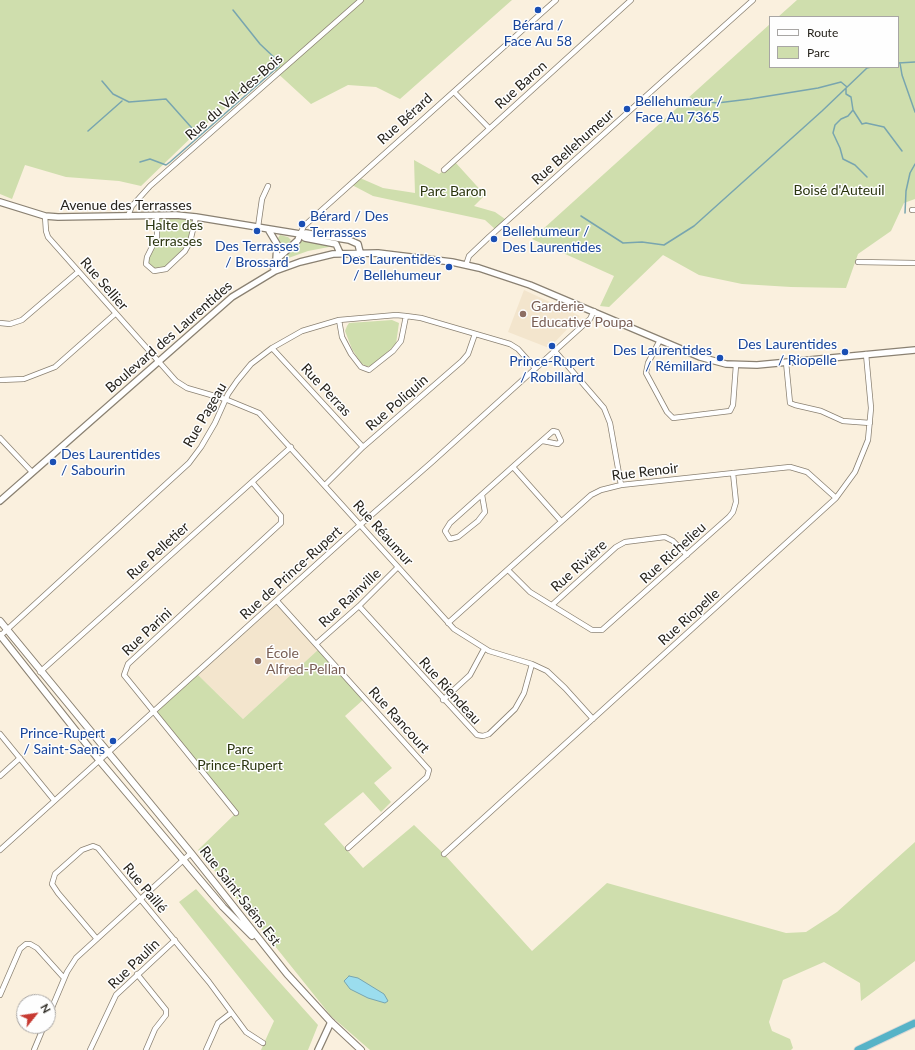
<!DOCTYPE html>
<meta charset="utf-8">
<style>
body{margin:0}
#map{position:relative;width:915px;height:1050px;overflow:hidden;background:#faf0de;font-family:Lato,sans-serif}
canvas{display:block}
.legend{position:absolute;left:769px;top:16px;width:130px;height:52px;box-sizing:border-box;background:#fefefe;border:1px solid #a8a6a4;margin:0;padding:5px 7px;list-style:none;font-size:12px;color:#26231c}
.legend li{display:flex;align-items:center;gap:8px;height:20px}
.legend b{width:20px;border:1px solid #a8a6a4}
.north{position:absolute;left:16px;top:994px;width:40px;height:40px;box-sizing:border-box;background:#fefefe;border:1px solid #a8a6a4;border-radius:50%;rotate:60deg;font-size:11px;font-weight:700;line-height:16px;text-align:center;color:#26231c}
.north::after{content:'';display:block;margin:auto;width:14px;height:18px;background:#c73a32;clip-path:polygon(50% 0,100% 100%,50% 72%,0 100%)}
</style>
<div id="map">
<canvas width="915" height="1050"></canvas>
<ul class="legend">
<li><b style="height:5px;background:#fff"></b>Route</li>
<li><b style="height:11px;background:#cfdead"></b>Parc</li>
</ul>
<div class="north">N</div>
</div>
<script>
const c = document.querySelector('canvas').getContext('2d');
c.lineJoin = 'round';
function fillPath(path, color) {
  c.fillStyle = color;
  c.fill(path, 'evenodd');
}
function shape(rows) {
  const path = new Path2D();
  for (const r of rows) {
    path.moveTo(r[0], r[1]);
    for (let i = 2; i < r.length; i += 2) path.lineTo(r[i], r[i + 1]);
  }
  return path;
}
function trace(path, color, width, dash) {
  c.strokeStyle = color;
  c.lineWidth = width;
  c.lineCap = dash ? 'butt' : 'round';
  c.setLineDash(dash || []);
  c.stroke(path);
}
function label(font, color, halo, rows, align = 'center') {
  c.font = font + ' Lato,sans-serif';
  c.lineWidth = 3;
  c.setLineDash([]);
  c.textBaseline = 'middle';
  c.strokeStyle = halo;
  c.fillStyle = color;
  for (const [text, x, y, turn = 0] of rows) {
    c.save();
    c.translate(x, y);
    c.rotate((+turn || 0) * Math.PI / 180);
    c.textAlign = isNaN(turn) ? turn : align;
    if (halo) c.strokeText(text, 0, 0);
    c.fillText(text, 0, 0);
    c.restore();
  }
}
fillPath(shape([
 [524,290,580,316,549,348,508,332],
 [277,601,320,648,243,719,196,673]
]), '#f3e5cd');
fillPath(shape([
 [0,0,512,0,400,99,376,87,348,85,311,104,273,69,199,130,141,186,119,181,66,177,25,165,12,199,0,194],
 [797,0,915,0,915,199,904,203,891,231,858,254,846,288,791,287,742,284,699,275,663,255,609,307,600,306,614,276,532,239,770,24,770,67,898,67,898,17,778,17],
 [414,160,439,174,455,162,485,195,474,206,495,212,505,219,495,229,485,220,373,196,352,185,360,178,383,188,415,193],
 [157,215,196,217,185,250,166,269,154,271,147,264,154,245],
 [280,235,288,237,291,240,284,249,281,248,278,238],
 [300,241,306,241,334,246,308,251,280,261],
 [392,320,399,323,396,344,372,366,366,366,361,363,352,349,345,331,347,326,349,323],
 [320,648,364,699,345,716,392,768,374,783,391,802,381,812,363,792,324,824,363,868,414,825,444,854,532,951,607,883,786,933,806,932,837,912,915,842,915,961,861,1001,860,983,824,962,783,980,769,1022,772,1031,790,1039,793,1048,791,1050,370,1050,331,1016,198,850,236,813,153,711,196,673,243,719],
 [196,889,318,1025,308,1050,261,1050,274,1021,179,902]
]), '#cfdead');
const water = shape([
 [349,976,358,978,384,994,388,1001,385,1003,368,998,350,989,344,981,349,976]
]);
fillPath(water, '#9bddee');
trace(water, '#78a5af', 1);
trace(shape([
 [898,63,915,62],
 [900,63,902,75,915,112],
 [102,81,113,94,129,102,166,99,199,136],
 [846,88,846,94,851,97,853,110,848,116,841,119,835,125,833,133,840,148,843,159,855,165,867,177],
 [689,99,717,103,750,99,818,88,841,82,847,87],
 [853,110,862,124,866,123,884,127,902,151],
 [88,131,122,101],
 [140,162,150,159,166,165,170,162,279,66,279,62,260,44,233,10],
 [905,213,906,191,910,173,915,164],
 [581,216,623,243,642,242,664,245,694,226,822,111,867,68,871,67]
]), '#78a5af', 1.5);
const minor = shape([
 [454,92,489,128],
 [444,170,631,0],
 [912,210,915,210],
 [157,215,157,237,147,257,146,264,154,271,166,269,185,251,190,242,196,217],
 [45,216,46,231,48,237,176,381,187,388,225,399,259,413,454,629,489,651,532,664,547,671,565,688,593,719],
 [128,216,132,206,150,186,361,0],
 [258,227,262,199,268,186],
 [300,234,304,226,556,0],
 [858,262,915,263],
 [466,265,469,256,489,237,753,0],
 [339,320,342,337,351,354,361,367,369,370,393,351,401,341,406,316],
 [0,323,10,324,22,320,78,272],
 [660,340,648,363,646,373,667,412,673,418,730,411,733,405,736,365],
 [272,348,363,447],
 [554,350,604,408,610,423,621,485],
 [786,362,790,403,795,405,821,411,843,421,870,423],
 [0,380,24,379,55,367,115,314],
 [0,438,32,472],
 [513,467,561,521],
 [325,485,363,447,462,361,468,354,475,334],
 [482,495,485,512,478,521,458,537,450,539,445,531,450,523,536,446,553,431,557,432,561,441,558,444,543,441],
 [508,570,530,592,592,630,602,630,729,517,733,512,736,502,733,473],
 [277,601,429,770,427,777,348,848],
 [552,605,616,547,625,542,665,537,673,541,687,555],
 [359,606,477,735,483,736,489,734,515,709,524,693,532,664],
 [448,623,591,495,601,490,621,485,790,467,807,472,836,498],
 [0,636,189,463,201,447,215,423,228,394,237,381,251,364,272,348,302,331,339,320,396,315,406,316,421,318,510,344,518,349,535,368],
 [316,644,359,606,398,567],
 [40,672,291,447],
 [443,700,470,675,484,649],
 [0,734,54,800],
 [0,776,20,758],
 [236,813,124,675,128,664,281,523,281,516,252,482],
 [0,850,360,525,432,462,590,319,594,311],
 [444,854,836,498,855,472,868,440,871,408,866,354],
 [97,939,58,893,52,884,55,874,82,850,93,846,98,848,209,982,246,1032,263,1043],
 [137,974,166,1010,166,1015,155,1029,146,1050],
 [0,995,20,949,26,944,30,944,37,948,64,978],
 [48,1017,67,972,76,958,191,853],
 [34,1050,44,1026],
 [90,1050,116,995,175,940],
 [206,1050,218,1023,231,1013]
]);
const tertiary = shape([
 [0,202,45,216,58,217,176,215,196,217,300,234,306,233,349,240,358,244,360,252],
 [268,229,277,244,276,260],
 [300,234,305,238,336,244,340,253],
 [275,271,273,266,274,262,298,240,300,234],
 [0,501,232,297,275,271,300,262,333,254,378,253,452,262,479,268,530,285,700,357,726,364,757,365,915,350],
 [318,1050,331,1022]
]);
const secondary = shape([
 [0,621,191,853,287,974,331,1022,361,1050],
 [0,635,99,760,223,907,252,936]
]);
const trunk = shape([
 [858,1050,915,1023]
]);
trace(minor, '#8a8172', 6);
trace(tertiary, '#8a8172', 8);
trace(secondary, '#8a8172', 8);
trace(trunk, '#d8d7d6', 9);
trace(minor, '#fff', 4.5);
trace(tertiary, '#fff', 5.5);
trace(secondary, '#fff', 6);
trace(trunk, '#56b3c7', 7);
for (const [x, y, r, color] of [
 [538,10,4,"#1a4fb4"],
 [627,109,4,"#1a4fb4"],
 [302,224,4,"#1a4fb4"],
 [257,231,4,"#1a4fb4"],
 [494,239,4,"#1a4fb4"],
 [449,267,4,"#1a4fb4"],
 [523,314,4,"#8d6e63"],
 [552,346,4,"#1a4fb4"],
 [845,352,4,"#1a4fb4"],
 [720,358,4,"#1a4fb4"],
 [53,462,4,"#1a4fb4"],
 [258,661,4,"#8d6e63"],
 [113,741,4,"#1a4fb4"]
]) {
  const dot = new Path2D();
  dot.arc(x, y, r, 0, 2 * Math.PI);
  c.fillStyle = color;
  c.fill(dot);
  trace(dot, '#fefefe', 1.5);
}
label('14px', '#164399', '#fefefe', [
 ["Bérard /",538,25,"center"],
 ["Face Au 58",538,41,"center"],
 ["Bellehumeur /",635,101],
 ["Face Au 7365",635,117],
 ["Bérard / Des",310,216],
 ["Terrasses",310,232],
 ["Bellehumeur /",502,231],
 ["Des Laurentides",502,247],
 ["Des Terrasses",257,246,"center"],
 ["/ Brossard",257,262,"center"],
 ["Des Laurentides",441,259,"right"],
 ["/ Bellehumeur",441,275,"right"],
 ["Des Laurentides",837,344,"right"],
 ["/ Riopelle",837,360,"right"],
 ["Des Laurentides",712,350,"right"],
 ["/ Rémillard",712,366,"right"],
 ["Prince-Rupert",552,361,"center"],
 ["/ Robillard",552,377,"center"],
 ["Des Laurentides",61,454],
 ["/ Sabourin",61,470],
 ["Prince-Rupert",105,733,"right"],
 ["/ Saint-Saens",105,749,"right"]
], 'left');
label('14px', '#26231c', '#fefefe', [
 ["Rue Baron",521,85,-42],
 ["Rue du Val-des-Bois",234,97,-41],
 ["Rue Bérard",405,119,-42],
 ["Rue Bellehumeur",573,147,-42],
 ["Avenue des Terrasses",126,205],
 ["Rue Sellier",104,284,49],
 ["Boulevard des Laurentides",169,337,-41],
 ["Rue Perras",326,390,47],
 ["Rue Poliquin",397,403,-41],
 ["Rue Pageau",205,415,-60],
 ["Rue Renoir",645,472,-7],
 ["Rue Réaumur",383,533,48],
 ["Rue Pelletier",158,551,-42],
 ["Rue Richelieu",673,553,-42],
 ["Rue Rivière",579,566,-42],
 ["Rue de Prince-Rupert",291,573,-42],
 ["Rue Rainville",350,598,-43],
 ["Rue Riopelle",689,617,-42],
 ["Rue Parini",147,632,-43],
 ["Rue Riendeau",450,691,48],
 ["Rue Rancourt",399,720,48],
 ["Rue Paillé",145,888,50],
 ["Rue Saint-Saëns Est",240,896,52],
 ["Rue Paulin",134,964,-44]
]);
label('14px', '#2b350f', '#fefefe', [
 ["Boisé d'Auteuil",839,190],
 ["Parc Baron",453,191],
 ["Halte des",174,225],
 ["Terrasses",174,241],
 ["Parc",240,749],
 ["Prince-Rupert",240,765]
]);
label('14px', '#785e54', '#fefefe', [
 ["Garderie",531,306],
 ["Educative Poupa",531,322],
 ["École",266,653],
 ["Alfred-Pellan",266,669]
], 'left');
</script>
